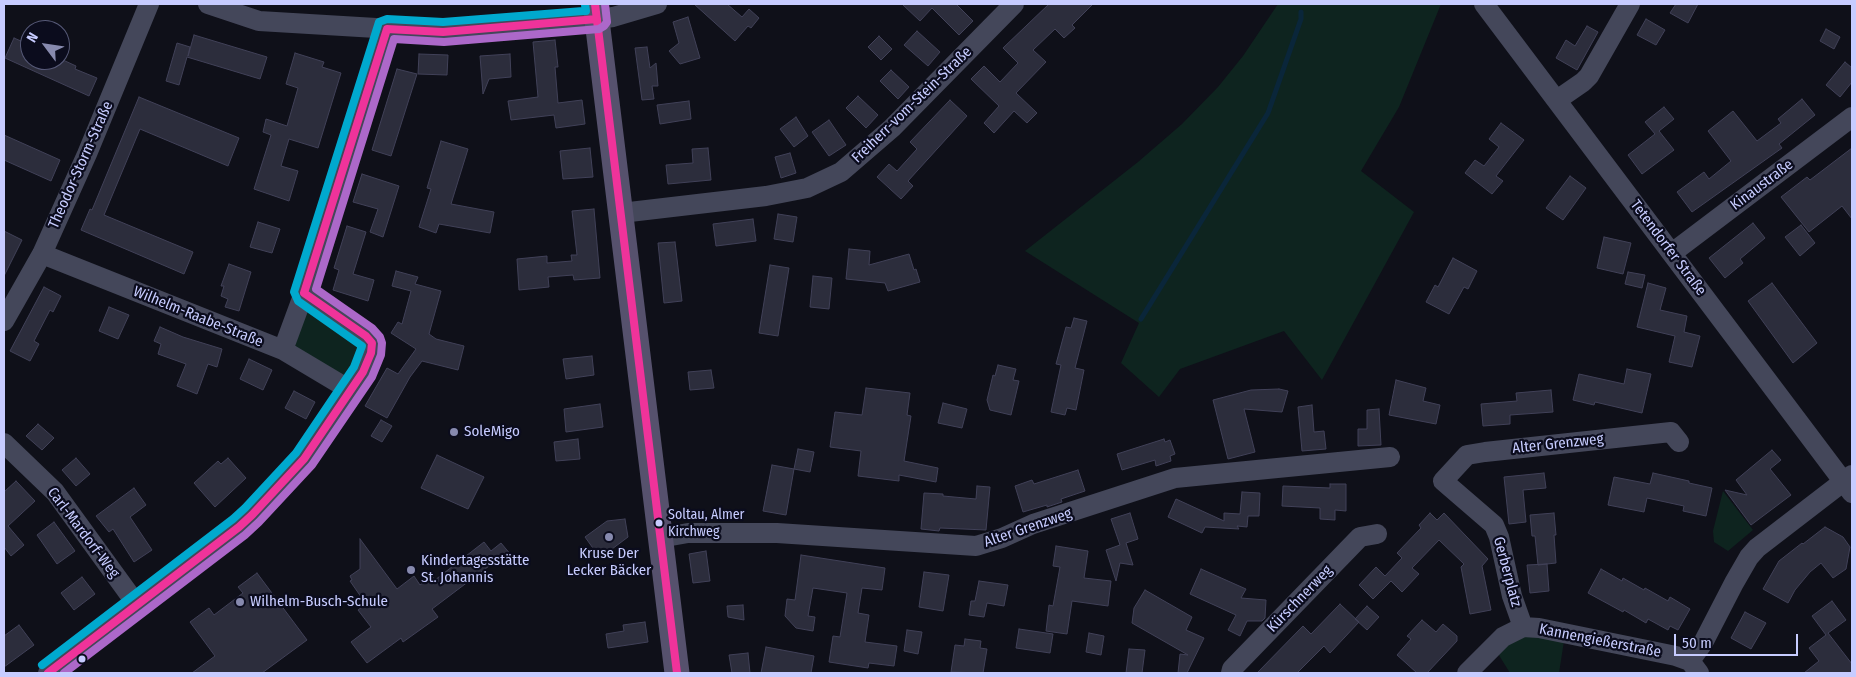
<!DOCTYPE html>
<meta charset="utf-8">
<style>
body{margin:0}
#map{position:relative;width:1856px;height:677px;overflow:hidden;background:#0f1019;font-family:"Fira Sans Condensed",sans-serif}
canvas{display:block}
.frame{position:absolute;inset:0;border:5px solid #c7ccff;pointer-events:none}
.north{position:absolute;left:20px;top:20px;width:50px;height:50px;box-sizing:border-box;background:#0b0c1d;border:1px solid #565977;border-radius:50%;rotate:301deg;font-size:14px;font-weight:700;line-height:20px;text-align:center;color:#c7ccff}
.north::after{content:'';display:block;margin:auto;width:18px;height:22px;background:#878aae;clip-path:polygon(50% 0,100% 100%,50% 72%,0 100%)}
.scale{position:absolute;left:1674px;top:634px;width:124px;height:22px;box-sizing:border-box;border:2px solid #c7ccff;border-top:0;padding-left:6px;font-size:15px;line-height:18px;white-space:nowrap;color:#c7ccff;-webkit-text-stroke:4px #0b0c1d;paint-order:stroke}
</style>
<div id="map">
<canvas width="1856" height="677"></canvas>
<div class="frame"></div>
<div class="north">N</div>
<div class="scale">50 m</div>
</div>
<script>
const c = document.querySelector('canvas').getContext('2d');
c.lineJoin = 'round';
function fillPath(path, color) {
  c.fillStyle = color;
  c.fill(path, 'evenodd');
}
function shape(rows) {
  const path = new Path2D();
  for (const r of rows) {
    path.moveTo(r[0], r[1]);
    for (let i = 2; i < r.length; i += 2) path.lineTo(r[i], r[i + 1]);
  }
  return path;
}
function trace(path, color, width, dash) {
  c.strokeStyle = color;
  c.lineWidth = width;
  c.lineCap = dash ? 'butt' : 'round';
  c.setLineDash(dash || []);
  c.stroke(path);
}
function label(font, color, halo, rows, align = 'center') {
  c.font = font + ' "Fira Sans Condensed",sans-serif';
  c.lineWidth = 4.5;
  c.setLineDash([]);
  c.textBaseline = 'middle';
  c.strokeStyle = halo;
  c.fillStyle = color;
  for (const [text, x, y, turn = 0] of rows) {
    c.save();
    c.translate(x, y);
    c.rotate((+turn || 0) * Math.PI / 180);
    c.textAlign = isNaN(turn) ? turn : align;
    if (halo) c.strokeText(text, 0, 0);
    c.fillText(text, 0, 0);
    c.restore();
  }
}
fillPath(shape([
 [1278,4,1441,4,1399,107,1361,171,1414,212,1322,380,1284,331,1180,369,1159,397,1121,363,1139,323,1025,251,1138,162,1182,124,1218,87,1243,56],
 [310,311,317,313,360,346,360,352,347,374,342,375,297,349,295,345,305,314],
 [1723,491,1753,530,1728,551,1714,542,1713,531],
 [1521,633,1564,641,1559,673,1510,673,1497,652]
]), '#0e241f');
trace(shape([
 [1141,319,1268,113,1301,19,1301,12]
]), '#0a263a', 5);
const building = shape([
 [694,4,727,4,742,17,749,9,759,18,751,28,748,26,735,41,694,4],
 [902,4,956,4,973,21,959,35,932,8,920,21,902,4],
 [1049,4,1093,4,1072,25,1075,28,1064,38,1055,29,1033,50,1046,62,1016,93,1037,113,1027,123,1014,111,994,133,984,123,999,106,971,79,984,66,1000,82,1018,63,1003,48,1049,4],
 [1676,4,1698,4,1688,23,1670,13,1676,4],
 [688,17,700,58,680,64,669,51,679,43,673,22,688,17],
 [1646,19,1665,30,1656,45,1637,35,1646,19],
 [1587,26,1598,32,1577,70,1556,58,1566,40,1575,46,1587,26],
 [1826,29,1840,37,1834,49,1820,41,1826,29],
 [917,31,940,52,928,66,904,45,917,31],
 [194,35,267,57,260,79,187,57,179,85,166,81,177,43,190,47,188,56,194,35],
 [879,36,892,49,881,60,868,47,879,36],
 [14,38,30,45,30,60,63,60,76,66,75,69,97,78,89,96,5,58,14,38],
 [555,40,558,67,555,67,558,103,582,100,585,124,556,128,554,115,511,120,508,101,538,97,533,42,555,40],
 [647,47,650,68,656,63,658,86,652,86,654,99,642,100,635,48,647,47],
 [295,53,324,62,322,67,341,73,318,148,289,139,281,166,298,171,289,201,254,189,271,135,263,132,266,119,287,126,298,88,286,84,295,53],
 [419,54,448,55,447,75,418,74,419,54],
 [510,54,511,77,489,79,483,94,480,56,510,54],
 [1845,62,1852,68,1852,82,1840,97,1826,85,1845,62],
 [397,69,417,74,391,156,372,150,397,69],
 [891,70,909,87,898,99,880,81,891,70],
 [858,96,878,115,866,128,846,108,858,96],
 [139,97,239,138,228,166,140,129,104,215,193,252,184,274,81,230,90,209,92,210,139,97],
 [1802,99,1815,115,1779,144,1782,148,1692,212,1677,192,1704,172,1709,179,1731,161,1708,131,1733,111,1757,141,1781,123,1778,119,1802,99],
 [950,100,967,116,908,181,913,186,901,199,877,177,889,164,897,171,917,149,910,142,950,100],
 [689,101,691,119,660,124,657,105,689,101],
 [1664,107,1674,119,1659,131,1674,150,1642,174,1628,155,1655,134,1645,122,1664,107],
 [796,117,808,136,794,147,780,129,796,117],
 [829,120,846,145,829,156,812,132,829,120],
 [1501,123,1524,140,1496,176,1503,181,1492,194,1465,173,1475,160,1484,166,1499,147,1489,139,1501,123],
 [4,135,60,160,51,181,4,160,4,135],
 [441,141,468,149,451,204,494,212,490,233,439,224,436,233,419,227,431,189,427,188,441,141],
 [590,148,593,177,563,179,560,151,590,148],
 [708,148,711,180,668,184,666,165,693,163,692,149,708,148],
 [1852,148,1852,219,1842,206,1809,232,1781,197,1807,177,1810,180,1852,148],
 [790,153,796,173,781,178,775,157,790,153],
 [362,174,399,186,383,237,370,232,378,209,353,202,362,174],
 [1570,176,1586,188,1563,220,1546,208,1570,176],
 [594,209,600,278,574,280,573,275,548,277,549,287,519,290,517,259,547,256,547,263,572,261,571,255,577,255,572,211,594,209],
 [778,214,797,217,793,242,774,239,778,214],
 [753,219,756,241,716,246,713,224,753,219],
 [258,222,280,229,272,253,250,247,258,222],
 [1753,223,1765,238,1740,259,1743,263,1725,278,1709,258,1753,223],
 [1801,225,1815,243,1800,256,1785,237,1801,225],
 [347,226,366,232,353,274,374,280,368,301,333,290,339,270,334,268,347,226],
 [4,231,22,240,4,276,4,231],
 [1604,237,1631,243,1623,274,1597,268,1604,237],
 [675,242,682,301,664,303,658,243,675,242],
 [849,249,870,251,869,265,909,254,914,270,916,269,920,282,888,291,885,283,846,279,849,249],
 [1453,258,1477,271,1468,289,1464,287,1449,314,1426,302,1435,285,1438,287,1453,258],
 [229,264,251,272,239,311,225,307,228,299,221,296,224,286,221,286,229,264],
 [770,265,789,268,778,336,759,333,770,265],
 [396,271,418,277,415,284,441,291,429,334,436,339,464,346,458,370,422,361,410,377,387,418,365,406,387,368,398,374,416,349,391,333,398,322,402,324,411,291,392,286,396,271],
 [1628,272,1645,275,1642,288,1625,284,1628,272],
 [813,276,832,278,829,309,810,307,813,276],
 [1648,283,1666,288,1660,310,1687,316,1684,332,1700,336,1692,367,1669,362,1675,336,1637,327,1648,283],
 [1772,283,1817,343,1793,363,1748,301,1772,283],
 [44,287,61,296,53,312,50,310,34,341,39,344,30,361,10,351,44,287],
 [109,307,129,315,118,339,99,331,109,307],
 [1074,318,1087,321,1075,368,1084,370,1076,410,1067,408,1065,415,1051,412,1061,365,1056,364,1066,327,1071,328,1074,318],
 [160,327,183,337,222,349,217,367,208,364,197,394,177,386,186,364,158,354,161,344,154,341,160,327],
 [592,356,594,375,566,379,563,359,592,356],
 [249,359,272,370,263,390,240,379,249,359],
 [998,365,1016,369,1013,380,1019,381,1011,415,990,410,987,400,993,375,995,376,998,365],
 [1627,369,1651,374,1642,413,1595,402,1594,405,1573,400,1579,374,1624,384,1627,369],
 [711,370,714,388,690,390,688,372,711,370],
 [1396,380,1426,388,1423,401,1440,405,1436,424,1389,415,1396,380],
 [866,388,910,393,907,415,911,416,904,461,938,468,936,482,899,475,899,481,858,476,861,451,830,447,835,412,862,415,866,388],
 [1279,389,1288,391,1282,412,1244,409,1255,452,1228,459,1213,400,1251,390,1279,389],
 [1551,390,1553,412,1510,415,1510,424,1483,426,1481,404,1517,401,1516,393,1551,390],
 [294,391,315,402,306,419,285,408,294,391],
 [943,403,967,409,962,428,938,423,943,403],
 [600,404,603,427,566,432,564,409,600,404],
 [1312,405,1314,432,1324,431,1326,449,1302,451,1298,407,1312,405],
 [1379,409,1381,445,1358,446,1358,429,1367,429,1367,410,1379,409],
 [381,420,392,426,382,442,371,436,381,420],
 [38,424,54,438,42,450,26,436,38,424],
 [578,439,580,459,556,461,554,442,578,439],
 [1164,439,1165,442,1170,440,1175,454,1170,456,1171,461,1156,466,1155,460,1122,470,1117,454,1164,439],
 [798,449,814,452,810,472,794,469,798,449],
 [1772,450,1781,460,1770,469,1791,495,1751,525,1725,490,1747,495,1736,480,1772,450],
 [437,455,484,477,468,509,421,488,437,455],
 [76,458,90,474,76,486,62,470,76,458],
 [228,458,246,478,215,507,194,483,218,461,221,464,228,458],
 [772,465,794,469,786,515,763,511,772,465],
 [1078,470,1085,491,1061,499,1062,502,1047,507,1047,505,1023,512,1015,486,1032,480,1034,484,1078,470],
 [1544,473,1546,488,1523,490,1526,522,1509,524,1504,477,1544,473],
 [1653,473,1689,481,1689,483,1712,488,1706,516,1683,511,1684,506,1647,498,1644,512,1608,505,1614,477,1650,484,1653,473],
 [16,481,35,501,8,526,24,545,11,556,4,547,4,492,16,481],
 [1330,484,1346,484,1346,511,1335,510,1335,520,1320,519,1320,508,1282,506,1283,486,1330,488,1330,484],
 [977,486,990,487,986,530,940,528,939,531,921,529,924,493,943,494,943,496,976,499,977,486],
 [134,488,146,505,130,517,152,550,134,562,113,529,109,532,96,516,134,488],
 [1242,492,1260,493,1259,516,1248,516,1247,527,1237,526,1239,529,1205,527,1202,533,1168,517,1176,499,1224,521,1224,513,1240,514,1242,492],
 [1130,513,1138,539,1126,543,1133,565,1120,563,1116,581,1106,550,1120,545,1111,519,1130,513],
 [1430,513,1437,520,1444,513,1488,559,1482,566,1491,610,1470,614,1461,567,1464,564,1439,540,1412,568,1419,574,1402,592,1391,581,1373,599,1359,585,1376,567,1385,576,1402,558,1397,553,1421,528,1419,525,1430,513],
 [1554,513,1556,535,1554,535,1556,563,1538,565,1535,536,1532,536,1530,515,1554,513],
 [625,519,628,537,600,558,585,537,607,521,625,519],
 [54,522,75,551,57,564,37,535,54,522],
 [1825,527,1843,537,1850,547,1846,569,1833,578,1821,563,1810,572,1795,590,1788,603,1763,589,1779,561,1802,543,1803,544,1825,527],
 [360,539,397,589,414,576,420,585,432,576,435,580,484,542,491,551,501,543,511,555,500,564,497,560,432,609,438,617,403,642,401,638,367,663,351,642,371,627,358,610,366,604,350,581,352,580,350,576,360,569,360,539],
 [1056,546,1088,551,1084,578,1111,581,1108,606,1072,601,1067,634,1046,631,1049,605,1053,606,1060,567,1053,566,1056,546],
 [706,551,710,581,693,583,689,554,706,551],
 [801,555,885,568,882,590,862,588,858,613,869,615,865,642,897,646,894,666,869,663,868,668,829,662,833,636,840,637,847,593,813,588,808,616,815,617,813,631,796,628,785,616,787,599,795,600,801,555],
 [1547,564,1549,591,1530,593,1527,565,1547,564],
 [1201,569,1246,589,1241,598,1266,600,1265,618,1262,621,1247,621,1240,636,1228,630,1236,615,1190,594,1201,569],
 [1601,569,1622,581,1623,578,1644,590,1645,588,1668,601,1670,597,1690,609,1678,630,1670,626,1668,630,1648,619,1646,623,1624,610,1623,612,1588,593,1601,569],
 [924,572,949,575,943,611,919,607,924,572],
 [257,573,307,640,262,673,192,673,215,656,190,622,209,608,214,615,243,593,238,587,257,573],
 [82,577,95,594,74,610,61,593,82,577],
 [979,581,1008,585,1004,606,987,603,984,617,969,615,971,601,975,601,979,581],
 [1145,590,1192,617,1186,630,1204,638,1187,673,1178,673,1180,654,1188,655,1132,623,1134,608,1145,590],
 [1832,601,1846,620,1828,633,1852,664,1852,673,1804,673,1819,661,1809,648,1826,635,1812,616,1832,601],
 [1340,604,1359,622,1330,653,1324,646,1297,673,1257,673,1303,626,1311,634,1340,604],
 [743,605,744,620,728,617,727,606,743,605],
 [1367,606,1379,617,1367,630,1355,619,1367,606],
 [1745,612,1766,623,1751,649,1731,638,1745,612],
 [1422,620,1436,632,1443,624,1457,636,1457,641,1427,673,1417,673,1397,655,1411,639,1407,636,1422,620],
 [645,622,648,642,608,648,606,634,624,631,623,625,645,622],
 [19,625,34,645,4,667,4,636,19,625],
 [1019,629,1053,634,1050,653,1016,648,1019,629],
 [907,630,922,632,918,654,904,651,907,630],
 [1089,633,1104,636,1101,655,1086,652,1089,633],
 [965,639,981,641,980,648,987,649,983,673,951,672,955,645,964,646,965,639],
 [766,647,814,656,811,673,761,673,766,647],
 [1129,649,1145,650,1142,673,1126,673,1129,649],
 [748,653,750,673,732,673,729,655,748,653]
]);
fillPath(building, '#2c2d3c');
trace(building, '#414158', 1);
trace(shape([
 [208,4,259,21,443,32,584,21,613,17,657,4],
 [1484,4,1852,493],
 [1557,100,1583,82,1589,76,1630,4],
 [621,213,766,196,807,188,841,172,892,128,1014,4],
 [1672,253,1852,117],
 [42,254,283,350,350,390],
 [4,321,42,254,87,154,149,4],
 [283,350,304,293,387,29],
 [4,443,55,492,137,605],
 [660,538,688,533,777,533,976,546,1002,538,1033,524,1175,478,1390,457],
 [1523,627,1512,596,1499,537,1494,525,1443,481,1467,455,1485,452,1671,432,1679,442],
 [1690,661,1703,643,1734,583,1749,557,1757,548,1852,475],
 [48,673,239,527,289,477,304,459,333,418,363,372,371,353,372,343,366,336,304,293],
 [1231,673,1232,669,1360,537,1377,534],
 [1467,673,1503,637,1523,627,1539,628,1676,656,1690,661,1699,673]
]), '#44475a', 20);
trace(shape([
 [595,4,677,673]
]), '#56516d', 25);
trace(shape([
 [595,4,677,673],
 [48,673,239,527,252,515,304,459,363,372,371,353,372,343,366,336,304,293,387,29,443,32,597,19]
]), '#ef339a', 8);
trace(shape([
 [64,673,245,535,259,522,312,465,372,377,381,355,382,343,380,337,372,328,316,289,394,39,444,42,599,29,604,26,607,22,605,4]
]), '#ac68c9', 8);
trace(shape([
 [42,665,233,519,245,508,296,453,354,367,362,346,298,301,294,292,379,22,387,19,443,22,583,11,586,11,585,5]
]), '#00a9ce', 8);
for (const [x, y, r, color] of [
 [454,432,5,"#878aae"],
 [659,523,4.5,"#c7ccff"],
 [609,537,5,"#878aae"],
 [411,570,5,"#878aae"],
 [240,602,5,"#878aae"],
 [82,659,4.5,"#c7ccff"]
]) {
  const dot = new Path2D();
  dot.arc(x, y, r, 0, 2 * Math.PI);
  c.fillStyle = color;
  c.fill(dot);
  trace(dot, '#0b0c1d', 2);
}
label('14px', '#c7ccff', '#0b0c1d', [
 ["Soltau, Almer",668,515],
 ["Kirchweg",668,532]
], 'left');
label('15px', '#c7ccff', '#0b0c1d', [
 ["Freiherr-vom-Stein-Straße",912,105,-44],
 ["Theodor-Storm-Straße",81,165,-66],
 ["Kinaustraße",1762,185,-37],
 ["Tetendorfer Straße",1668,248,53],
 ["Wilhelm-Raabe-Straße",198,317,22],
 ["Alter Grenzweg",1558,444,-6],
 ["Alter Grenzweg",1028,528,-19],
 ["Carl-Mardorf-Weg",83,533,53],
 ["Gerberplatz",1507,572,75],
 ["Kürschnerweg",1300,599,-46],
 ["Kannengießerstraße",1600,641,11]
]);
label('15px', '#c7ccff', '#0b0c1d', [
 ["SoleMigo",464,432],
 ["Kruse Der",609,554,"center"],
 ["Lecker Bäcker",609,571,"center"],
 ["Kindertagesstätte",421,561],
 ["St. Johannis",421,578],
 ["Wilhelm-Busch-Schule",250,602]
], 'left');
</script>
